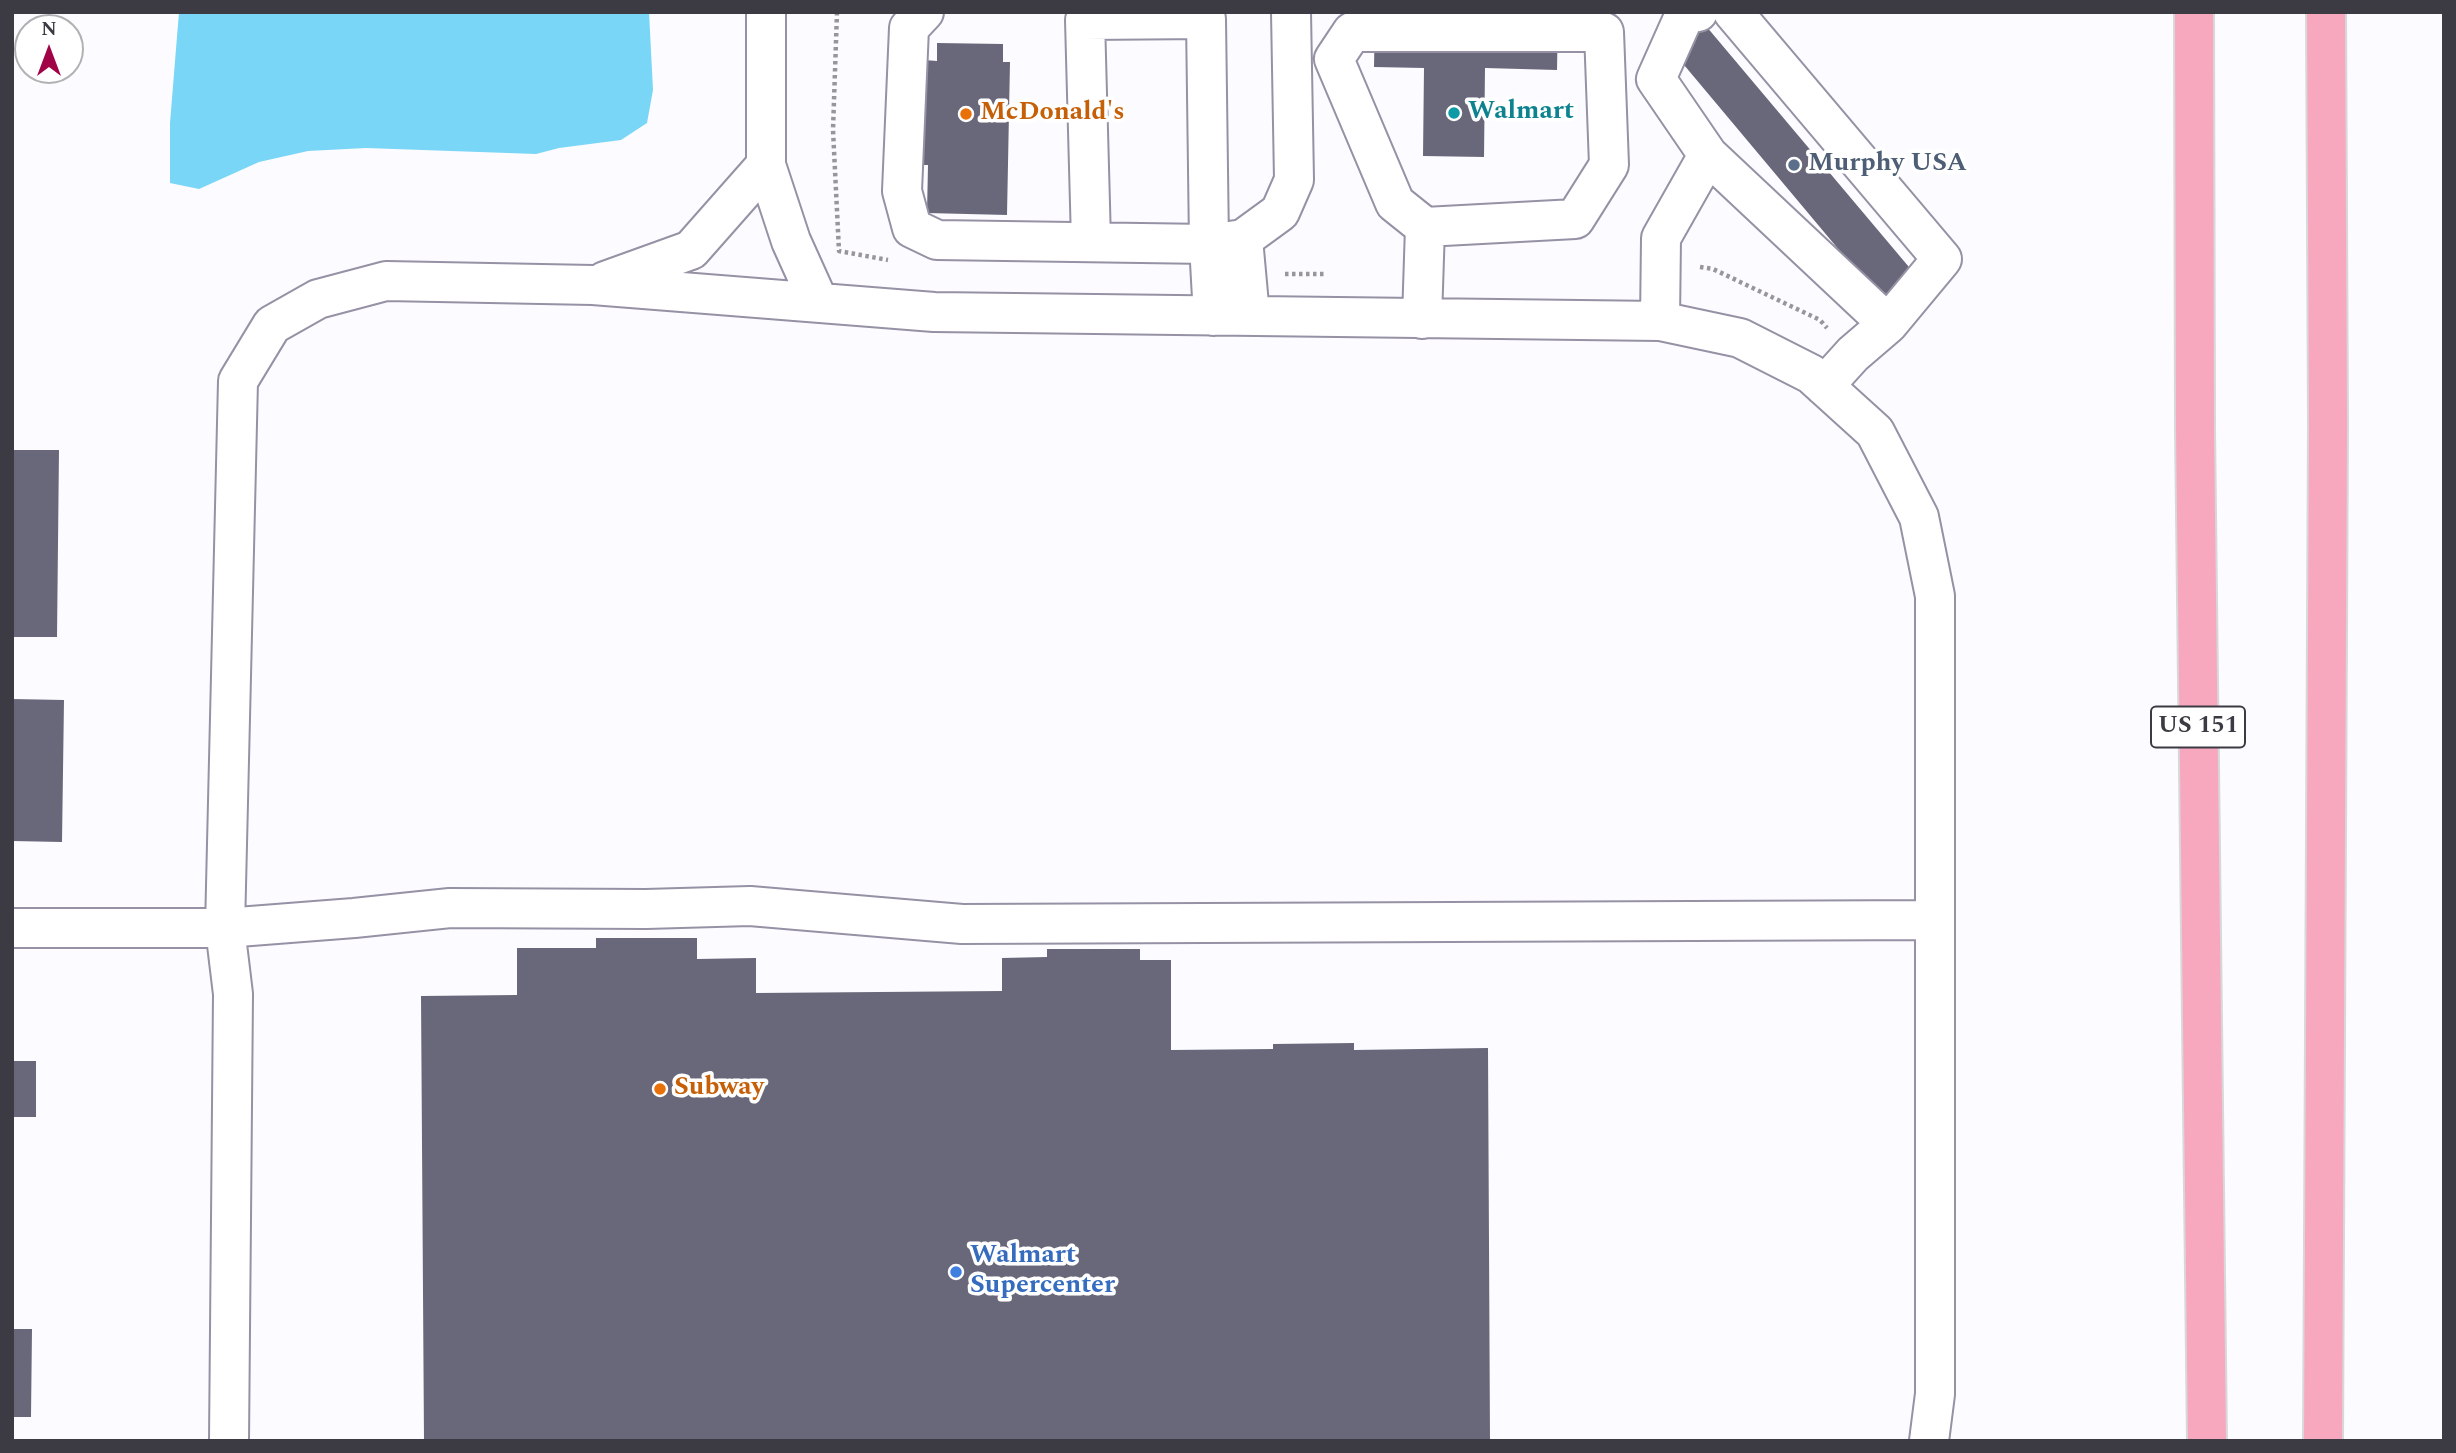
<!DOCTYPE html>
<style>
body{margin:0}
#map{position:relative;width:2456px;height:1453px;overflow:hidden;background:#fcfbff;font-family:Spectral,serif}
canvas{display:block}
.frame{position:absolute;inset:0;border:14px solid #3c3a42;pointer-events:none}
.north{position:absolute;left:14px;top:14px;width:70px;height:70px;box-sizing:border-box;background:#fff;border:2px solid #b1b0b3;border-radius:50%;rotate:0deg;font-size:19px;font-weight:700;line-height:28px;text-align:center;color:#3c3a42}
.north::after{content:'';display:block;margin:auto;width:24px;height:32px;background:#a00446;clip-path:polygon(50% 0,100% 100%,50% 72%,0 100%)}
</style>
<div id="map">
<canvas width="2456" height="1453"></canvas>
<div class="frame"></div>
<div class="north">N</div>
</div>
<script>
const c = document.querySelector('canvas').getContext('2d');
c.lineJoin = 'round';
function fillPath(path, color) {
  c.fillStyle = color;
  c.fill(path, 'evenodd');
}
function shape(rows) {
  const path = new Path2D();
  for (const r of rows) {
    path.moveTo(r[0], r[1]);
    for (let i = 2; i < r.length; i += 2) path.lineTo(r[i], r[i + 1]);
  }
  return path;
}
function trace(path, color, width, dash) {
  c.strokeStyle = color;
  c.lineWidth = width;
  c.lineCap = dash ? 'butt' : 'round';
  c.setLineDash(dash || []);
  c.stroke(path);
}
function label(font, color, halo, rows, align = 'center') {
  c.font = font + ' Spectral,serif';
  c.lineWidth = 7;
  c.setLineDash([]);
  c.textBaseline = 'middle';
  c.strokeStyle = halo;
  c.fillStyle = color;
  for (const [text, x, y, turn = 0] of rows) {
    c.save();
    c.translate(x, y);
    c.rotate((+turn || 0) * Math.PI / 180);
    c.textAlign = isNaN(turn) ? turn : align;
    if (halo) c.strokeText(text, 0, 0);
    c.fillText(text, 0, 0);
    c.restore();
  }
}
fillPath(shape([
 [179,12,649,12,653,90,647,123,621,140,559,148,536,154,366,148,308,151,259,162,199,189,170,183,170,123]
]), '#7ad6f6');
fillPath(shape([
 [1375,12,1558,12,1557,70,1485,68,1484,157,1423,156,1424,68,1374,67],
 [1706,26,1914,273,1881,300,1674,53],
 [937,43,1003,44,1003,62,1010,62,1007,215,927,213,928,165,922,165,924,60,937,61],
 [12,450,59,450,57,637,12,637],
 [12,699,64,700,62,842,12,841],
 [596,938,697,938,697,959,756,958,756,993,1002,991,1002,958,1047,957,1047,949,1140,949,1140,960,1171,960,1171,1050,1273,1049,1273,1044,1354,1043,1354,1050,1488,1048,1490,1441,424,1441,421,996,517,995,517,948,596,948],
 [12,1061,36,1061,36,1117,12,1117],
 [12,1329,32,1329,31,1417,12,1417]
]), '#69687a');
const minor = shape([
 [766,12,766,165,791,241,819,303],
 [924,12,909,28,902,191,912,228,937,240,1209,244,1243,239,1280,212,1294,180,1291,12],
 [1698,12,1685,14,1656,79,1708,155],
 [1733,12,1942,259,1888,324],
 [1352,32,1604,32,1609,165,1575,219,1425,227,1395,203,1334,59,1352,32],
 [1243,239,1250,316],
 [1091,241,1085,20,1206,19,1209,244,1213,316],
 [605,281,691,250,766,165],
 [1422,319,1425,227],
 [1660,321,1661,238,1708,155,1888,324,1853,354,1824,386],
 [12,928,225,928,354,918,450,908,646,909,750,906,962,924,1935,920],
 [229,1441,233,994,225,928,238,381,272,325,318,299,386,281,593,285,934,312,1660,321,1740,338,1811,374,1875,432,1919,517,1935,596,1935,1394,1929,1441]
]);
const highway = shape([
 [2194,12,2195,429,2207,1441],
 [2323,1441,2328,425,2326,12]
]);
trace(minor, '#9691a4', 42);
trace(highway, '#d8d8d9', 42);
trace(shape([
 [837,12,833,130,839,251,888,260],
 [1700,267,1713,269,1820,320,1827,328],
 [1285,274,1325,274]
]), '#98969c', 4.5, [3.5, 3.5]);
trace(minor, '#fff', 38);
trace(highway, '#f7a8bf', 38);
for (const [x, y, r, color] of [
 [1454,113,7,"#0f9aa8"],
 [966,114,7,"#e8710a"],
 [1794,165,7,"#5c6f8a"],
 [660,1089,7,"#e8710a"],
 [956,1272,7,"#3f7fe0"]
]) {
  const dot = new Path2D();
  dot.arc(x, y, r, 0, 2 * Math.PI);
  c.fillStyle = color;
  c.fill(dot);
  trace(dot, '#fff', 2.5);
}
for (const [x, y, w] of [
 [2198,727,94]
]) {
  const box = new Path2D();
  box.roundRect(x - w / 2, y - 20.5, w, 41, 5);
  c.fillStyle = '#fff';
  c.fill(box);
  trace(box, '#3c3a42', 2);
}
label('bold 24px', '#3c3a42', null, [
 ["US 151",2198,727]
]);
label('bold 26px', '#0d838f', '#fff', [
 ["Walmart",1468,113]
], 'left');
label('bold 26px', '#c56008', '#fff', [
 ["McDonald's",980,114],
 ["Subway",674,1089]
], 'left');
label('bold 26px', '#4e5e75', '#fff', [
 ["Murphy USA",1808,165]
], 'left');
label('bold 26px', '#366cbe', '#fff', [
 ["Walmart",970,1257],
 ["Supercenter",970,1287]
], 'left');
</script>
